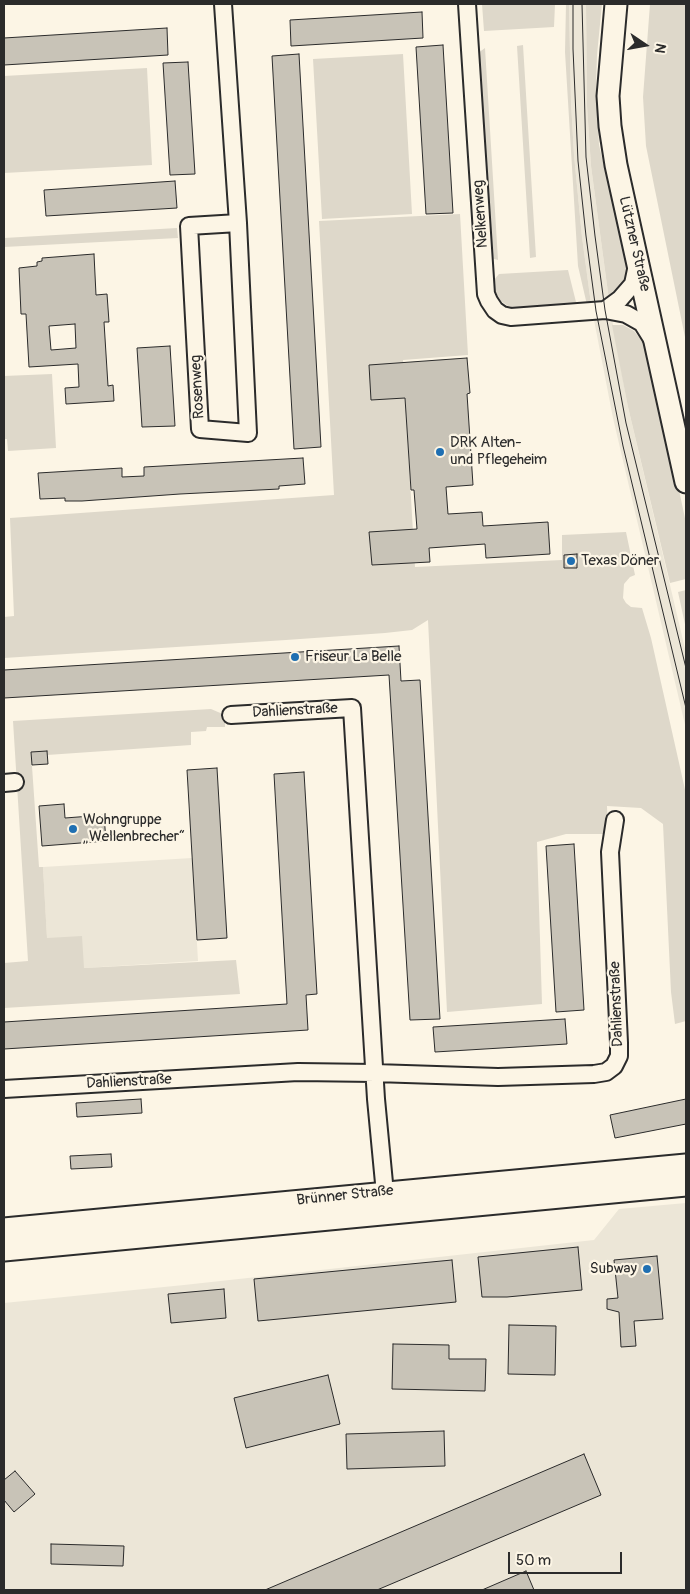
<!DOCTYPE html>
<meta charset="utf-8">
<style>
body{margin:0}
#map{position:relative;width:690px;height:1594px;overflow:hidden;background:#fcf5e5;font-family:Pangolin,sans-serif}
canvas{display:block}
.frame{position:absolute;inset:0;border:5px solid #2b2b2b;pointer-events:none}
.north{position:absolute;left:620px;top:20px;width:50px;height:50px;-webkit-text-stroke:4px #fcf5e5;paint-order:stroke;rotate:102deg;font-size:14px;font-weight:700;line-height:20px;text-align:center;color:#2b2b2b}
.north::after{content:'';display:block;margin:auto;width:18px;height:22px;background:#2b2b2b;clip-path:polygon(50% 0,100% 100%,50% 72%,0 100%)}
.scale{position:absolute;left:508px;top:1552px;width:114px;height:22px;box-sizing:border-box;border:2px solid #2b2b2b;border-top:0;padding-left:6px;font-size:15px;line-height:18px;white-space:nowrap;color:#2b2b2b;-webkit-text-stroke:4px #fcf5e5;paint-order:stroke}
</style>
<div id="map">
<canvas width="690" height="1594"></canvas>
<div class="frame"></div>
<div class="north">N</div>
<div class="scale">50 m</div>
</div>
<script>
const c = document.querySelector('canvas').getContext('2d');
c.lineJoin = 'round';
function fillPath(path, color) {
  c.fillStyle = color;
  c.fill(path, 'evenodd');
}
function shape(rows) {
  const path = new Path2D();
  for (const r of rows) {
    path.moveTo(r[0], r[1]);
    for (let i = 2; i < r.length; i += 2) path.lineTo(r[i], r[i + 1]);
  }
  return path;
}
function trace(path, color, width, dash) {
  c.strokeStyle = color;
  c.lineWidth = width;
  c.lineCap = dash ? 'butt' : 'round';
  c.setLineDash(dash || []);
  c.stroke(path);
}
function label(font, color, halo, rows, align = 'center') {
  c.font = font + ' Pangolin,sans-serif';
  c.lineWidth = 4.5;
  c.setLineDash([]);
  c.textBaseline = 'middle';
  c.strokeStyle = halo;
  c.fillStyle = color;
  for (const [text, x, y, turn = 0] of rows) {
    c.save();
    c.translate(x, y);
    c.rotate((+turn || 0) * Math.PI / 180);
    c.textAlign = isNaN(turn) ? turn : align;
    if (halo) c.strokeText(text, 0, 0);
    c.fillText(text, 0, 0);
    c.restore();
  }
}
fillPath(shape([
 [569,4,586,4,587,106,591,166,609,300,591,304,582,237,574,155,571,102],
 [612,319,628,407,686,653,686,729,613,418,594,320],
 [192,858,198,961,84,968,47,939,43,867],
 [686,1203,686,1590,4,1590,4,1303,184,1285,594,1240,619,1209]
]), '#ece6d7');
fillPath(shape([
 [482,4,555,4,554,27,484,31],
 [566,4,569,4,571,102,574,155,582,237,591,304,587,305,578,266,565,52],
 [586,4,602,4,597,55,596,87,599,145,627,262,628,273,626,283,609,300,591,166,587,106],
 [650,4,686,4,686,342,646,146,643,97],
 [523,45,536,257,530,258,517,46],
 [485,48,498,260,491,258,478,53],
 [403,54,412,214,322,219,313,59],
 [147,68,152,165,4,173,4,76],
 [460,214,468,355,403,360,415,567,562,560,562,535,626,532,635,575,630,577,624,584,623,598,626,603,631,607,642,608,651,638,686,794,686,1021,675,1024,671,992,663,824,641,808,607,806,608,834,566,834,537,842,542,1004,447,1012,428,620,412,630,385,633,286,640,4,658,4,617,14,616,10,518,334,495,319,221],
 [177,228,178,238,4,247,4,238],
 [568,270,577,306,518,309,508,306,501,301,493,288,493,281,499,274],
 [612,325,623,325,634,331,642,341,645,340,649,349,686,523,686,579,670,583,628,407],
 [52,374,56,448,8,451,7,439,4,439,4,376],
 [686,590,686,629,678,592],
 [211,709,225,715,225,727,207,727,206,731,191,732,191,745,47,755,31,752,39,867,43,867,47,938,82,936,84,968,236,960,240,994,4,1008,4,963,28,961,13,721]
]), '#ded8ca');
const building = shape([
 [422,12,423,38,291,46,290,20,422,12],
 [167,28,168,55,4,65,4,38,167,28],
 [443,45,453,213,426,214,416,47,443,45],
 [299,54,321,447,294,449,272,56,299,54],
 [188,62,195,174,170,175,163,63,188,62],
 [175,181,177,208,46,216,44,190,175,181],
 [94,254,96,295,107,294,109,322,104,322,108,386,113,385,114,401,66,404,65,388,79,387,78,364,29,367,26,314,21,314,19,268,37,266,37,262,42,261,42,258,94,254],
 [75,324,76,348,51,350,49,326,75,324],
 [170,346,175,426,142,427,137,348,170,346],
 [467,358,470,393,467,394,473,485,446,487,448,514,482,512,483,526,548,522,550,554,486,558,485,544,429,548,430,562,372,565,369,532,417,529,414,490,411,490,405,398,371,400,369,365,467,358],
 [303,458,305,484,279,486,279,489,180,494,82,501,65,501,65,498,40,499,38,473,122,468,122,477,144,476,144,467,303,458],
 [577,554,577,568,564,568,564,555,577,554],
 [399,646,401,681,420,680,440,1019,410,1020,389,675,4,698,4,670,399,646],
 [47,751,48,764,32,765,31,752,47,751],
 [217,768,227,938,197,940,187,770,217,768],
 [304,772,317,994,306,995,308,1030,4,1049,4,1022,287,1004,274,774,304,772],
 [64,804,65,818,104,815,106,841,42,846,39,806,64,804],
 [574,844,584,1010,556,1012,546,846,574,844],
 [565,1019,567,1044,435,1052,433,1027,565,1019],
 [141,1099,142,1113,77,1117,76,1103,141,1099],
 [686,1099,686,1124,615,1138,610,1115,686,1099],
 [111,1154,112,1167,71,1169,70,1156,111,1154],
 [578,1247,582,1290,507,1297,482,1297,478,1257,578,1247],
 [657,1256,663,1319,634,1321,636,1346,621,1347,619,1312,607,1309,607,1299,618,1298,614,1260,657,1256],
 [452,1260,456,1302,258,1321,254,1279,452,1260],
 [224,1289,226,1318,171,1323,168,1294,224,1289],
 [509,1325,556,1326,555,1375,508,1374,509,1325],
 [393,1344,449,1345,449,1359,486,1359,485,1391,392,1389,393,1344],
 [328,1375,340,1424,246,1448,234,1398,328,1375],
 [444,1431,445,1466,347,1469,346,1434,444,1431],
 [584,1454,601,1495,377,1590,265,1590,584,1454],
 [15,1471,35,1494,14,1512,4,1500,4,1480,15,1471],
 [51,1544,124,1546,123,1566,51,1564,51,1544],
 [526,1571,534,1590,482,1590,526,1571]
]);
fillPath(building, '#c8c3b7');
trace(building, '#2b2b2b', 1);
const minor = shape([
 [223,4,238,223,248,433,200,429,189,226,238,223],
 [467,4,486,294,489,301,495,310,502,315,511,317,605,310,626,314,642,323,652,339],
 [605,310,620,299,633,284,637,265],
 [231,715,352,708,376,1099,386,1204],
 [4,783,15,782],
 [4,1089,298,1072,375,1073,498,1077,594,1074,606,1072,614,1066,619,1056,619,1043,610,852,615,820]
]);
const major = shape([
 [616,4,608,96,610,126,616,165,686,482],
 [4,1229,686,1165],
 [4,1250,686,1185]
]);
trace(minor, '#2b2b2b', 20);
trace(major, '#2b2b2b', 25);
trace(minor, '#fcf5e5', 16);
trace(major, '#fcf5e5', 21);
trace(shape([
 [573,4,573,49,578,161,586,236,596,311,623,446,686,708],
 [582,4,586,157,595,236,605,310,626,423,686,668]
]), '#2b2b2b', 1);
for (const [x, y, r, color] of [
 [440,452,5,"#1f6fb2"],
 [571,561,5,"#1f6fb2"],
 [295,657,5,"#1f6fb2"],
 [73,829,5,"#1f6fb2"],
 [647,1269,5,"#1f6fb2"]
]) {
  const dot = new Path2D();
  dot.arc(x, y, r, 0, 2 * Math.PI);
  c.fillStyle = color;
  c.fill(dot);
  trace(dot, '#fcf5e5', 2);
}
label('15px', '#2b2b2b', '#fcf5e5', [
 ["Nelkenweg",481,214,-94],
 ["Lützner Straße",634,244,77],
 ["Rosenweg",198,387,-93],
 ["Dahlienstraße",295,711,-3],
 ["Dahlienstraße",617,1004,-92],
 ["Dahlienstraße",129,1082,-3],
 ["Brünner Straße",345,1196,-6]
]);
label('15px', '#2b2b2b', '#fcf5e5', [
 ["DRK Alten-",450,443],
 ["und Pflegeheim",450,460],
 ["Texas Döner",581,561],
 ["Friseur La Belle",305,657],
 ["Wohngruppe",83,820],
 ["„Wellenbrecher“",83,837],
 ["Subway",637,1269,"right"]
], 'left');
</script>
